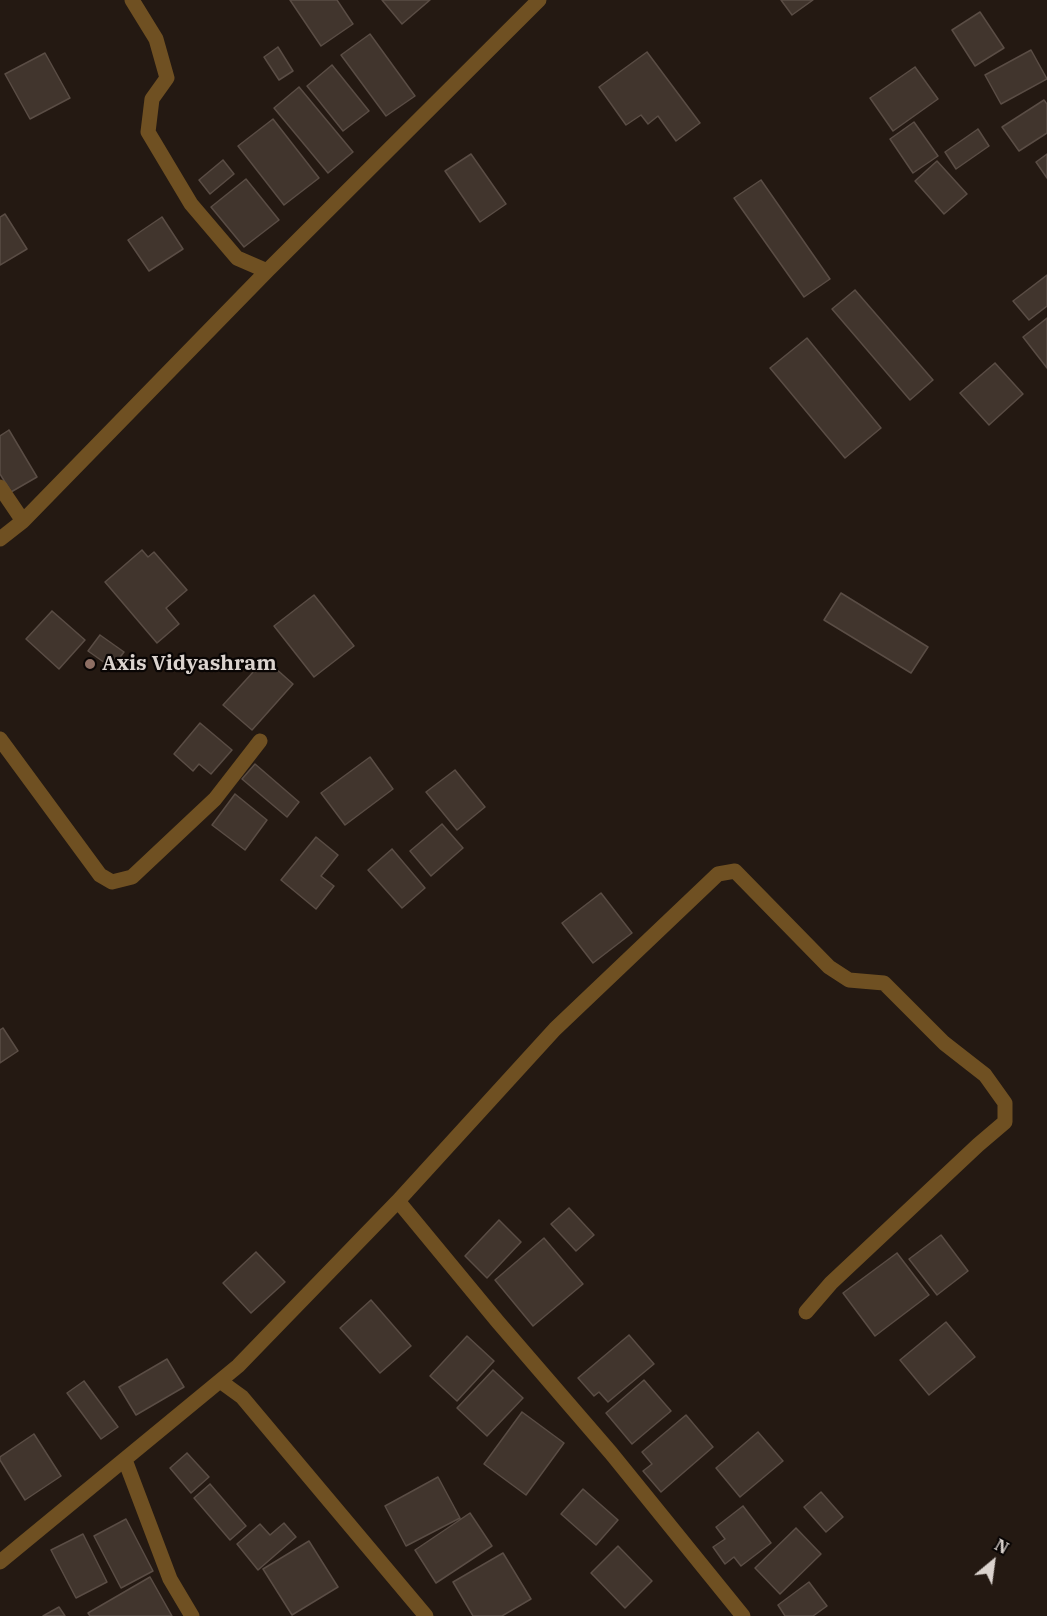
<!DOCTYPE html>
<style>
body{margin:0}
#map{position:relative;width:1047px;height:1616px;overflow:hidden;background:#241912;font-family:"IBM Plex Serif",serif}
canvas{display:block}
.north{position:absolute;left:963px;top:1532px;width:60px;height:60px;-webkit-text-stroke:4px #090504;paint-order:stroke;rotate:29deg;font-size:16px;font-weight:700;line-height:24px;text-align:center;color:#dbd3ce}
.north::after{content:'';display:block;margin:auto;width:21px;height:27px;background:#dbd3ce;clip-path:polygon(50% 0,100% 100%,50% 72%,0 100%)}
</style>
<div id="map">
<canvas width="1047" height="1616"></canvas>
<div class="north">N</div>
</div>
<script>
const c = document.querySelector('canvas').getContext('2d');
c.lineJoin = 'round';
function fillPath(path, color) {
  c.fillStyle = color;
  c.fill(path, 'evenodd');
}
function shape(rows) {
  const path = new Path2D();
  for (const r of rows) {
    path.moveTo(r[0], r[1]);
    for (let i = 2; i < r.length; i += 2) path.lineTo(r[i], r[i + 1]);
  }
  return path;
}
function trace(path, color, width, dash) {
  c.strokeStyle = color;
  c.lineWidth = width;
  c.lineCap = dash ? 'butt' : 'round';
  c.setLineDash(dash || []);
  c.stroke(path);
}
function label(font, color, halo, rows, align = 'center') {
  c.font = font + ' "IBM Plex Serif",serif';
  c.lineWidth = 4.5;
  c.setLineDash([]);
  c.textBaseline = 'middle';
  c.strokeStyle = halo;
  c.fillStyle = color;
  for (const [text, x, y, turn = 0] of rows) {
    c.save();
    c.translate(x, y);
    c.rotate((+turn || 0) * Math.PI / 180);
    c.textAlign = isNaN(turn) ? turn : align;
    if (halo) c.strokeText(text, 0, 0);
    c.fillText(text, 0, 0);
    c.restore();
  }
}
const building = shape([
 [290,0,337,0,353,24,321,46,290,0],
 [382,0,430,0,402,24,382,0],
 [781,0,813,0,792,15,781,0],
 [980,12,1004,48,975,66,952,30,980,12],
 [370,34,415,96,386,116,341,55,370,34],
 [278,47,293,71,279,80,264,57,278,47],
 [1031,50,1047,79,1001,104,985,75,1031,50],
 [647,52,700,123,676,141,658,116,648,124,641,115,626,125,599,87,647,52],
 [45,53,70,98,30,119,5,74,45,53],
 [332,65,369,111,343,131,307,86,332,65],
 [915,67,938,99,893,131,870,98,915,67],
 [299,87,353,152,328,173,274,108,299,87],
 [1044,100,1047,104,1047,133,1019,151,1002,127,1044,100],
 [273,119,319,178,284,205,238,146,273,119],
 [914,122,938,156,913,173,890,139,914,122],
 [978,129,989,146,956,169,945,152,978,129],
 [471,154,506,204,480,222,445,171,471,154],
 [1047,154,1047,178,1036,162,1047,154],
 [223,160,234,174,210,194,199,180,223,160],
 [937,161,967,194,944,214,915,181,937,161],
 [246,179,279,220,244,247,211,207,246,179],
 [761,180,830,279,804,297,734,198,761,180],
 [5,214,27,249,0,265,0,217,5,214],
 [162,217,183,249,149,271,128,240,162,217],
 [1047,275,1047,306,1029,320,1013,301,1047,275],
 [855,290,933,380,910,400,832,309,855,290],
 [1047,318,1047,368,1023,337,1047,318],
 [807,338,881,428,845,458,770,368,807,338],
 [995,363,1023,394,989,425,960,393,995,363],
 [9,430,37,477,11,492,0,474,0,436,9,430],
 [142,550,148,557,154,552,187,590,166,608,179,624,157,643,105,582,142,550],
 [841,593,928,647,911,673,824,620,841,593],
 [314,595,354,646,314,677,274,626,314,595],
 [52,611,85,640,59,669,26,639,52,611],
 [100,635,124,652,112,668,88,651,100,635],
 [265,659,293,684,252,730,223,705,265,659],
 [200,723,232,750,211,774,199,764,193,771,174,754,200,723],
 [370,757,393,789,345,825,321,793,370,757],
 [255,764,299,802,287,817,242,779,255,764],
 [455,770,485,807,457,830,426,792,455,770],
 [235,794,267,820,245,850,212,825,235,794],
 [442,824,463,848,431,876,410,851,442,824],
 [316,837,338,855,321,876,334,886,316,909,281,880,316,837],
 [392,849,425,888,402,908,368,870,392,849],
 [601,893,632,933,593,963,562,923,601,893],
 [3,1028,18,1051,0,1063,0,1030,3,1028],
 [569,1208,594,1235,576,1251,551,1224,569,1208],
 [499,1220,521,1242,487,1278,465,1256,499,1220],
 [941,1235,968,1271,937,1295,909,1259,941,1235],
 [544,1238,583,1284,533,1326,495,1280,544,1238],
 [256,1252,285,1282,251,1313,223,1283,256,1252],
 [897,1253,929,1295,875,1336,843,1293,897,1253],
 [371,1300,411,1346,380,1373,340,1328,371,1300],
 [946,1322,975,1357,929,1395,900,1360,946,1322],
 [629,1335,654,1364,608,1402,599,1392,594,1396,578,1378,629,1335],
 [467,1336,494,1361,457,1401,430,1376,467,1336],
 [167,1359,184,1387,136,1415,119,1387,167,1359],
 [493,1370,523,1398,487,1436,457,1408,493,1370],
 [644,1380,671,1411,632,1444,606,1413,644,1380],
 [84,1381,118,1427,101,1439,67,1393,84,1381],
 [522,1412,564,1443,526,1495,484,1464,522,1412],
 [686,1415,713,1447,661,1492,643,1471,652,1464,642,1452,686,1415],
 [758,1432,783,1461,740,1497,716,1468,758,1432],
 [34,1434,61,1476,25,1500,0,1460,0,1457,34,1434],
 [187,1453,209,1477,191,1493,170,1468,187,1453],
 [438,1477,460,1518,406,1546,385,1506,438,1477],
 [210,1484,246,1526,230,1540,194,1498,210,1484],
 [583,1489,618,1520,596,1545,561,1514,583,1489],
 [821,1492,843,1517,826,1532,804,1507,821,1492],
 [743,1506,771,1543,741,1566,734,1557,725,1564,713,1547,725,1539,716,1527,743,1506],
 [470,1513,492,1546,436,1583,415,1550,470,1513],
 [126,1519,153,1571,121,1588,94,1536,126,1519],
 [284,1523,296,1537,258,1570,237,1544,260,1524,270,1535,284,1523],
 [796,1528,821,1554,780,1594,755,1568,796,1528],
 [83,1534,107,1582,76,1598,51,1550,83,1534],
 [309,1541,338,1587,292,1615,263,1569,309,1541],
 [618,1546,652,1581,625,1608,591,1573,618,1546],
 [503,1553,531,1599,502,1616,473,1616,453,1582,503,1553],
 [150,1577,172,1616,90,1616,88,1613,150,1577],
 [809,1582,827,1606,813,1616,785,1616,778,1605,809,1582],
 [59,1607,65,1616,43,1616,59,1607]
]);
fillPath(building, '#41352d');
trace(building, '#5a4d45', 1.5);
trace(shape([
 [132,0,156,39,167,78,152,99,148,132,191,204,237,258,267,271],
 [0,487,23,521],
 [0,539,23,521,267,271,539,0],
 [0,739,100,875,112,882,132,877,215,799,260,741],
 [398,1201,555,1029,718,874,735,871,829,967,849,980,884,983,944,1043,985,1075,1005,1103,1005,1122,978,1145,831,1283,806,1312],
 [220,1381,242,1397,426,1616],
 [125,1460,170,1579,192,1616],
 [0,1562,238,1366,398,1201,498,1322,611,1453,743,1616]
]), '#6f5022', 15);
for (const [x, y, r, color] of [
 [90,664,6,"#8d6e63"]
]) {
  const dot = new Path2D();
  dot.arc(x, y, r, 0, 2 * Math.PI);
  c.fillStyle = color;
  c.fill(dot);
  trace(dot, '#090504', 2);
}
label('bold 21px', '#dbd3ce', '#090504', [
 ["Axis Vidyashram",102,664]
], 'left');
</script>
